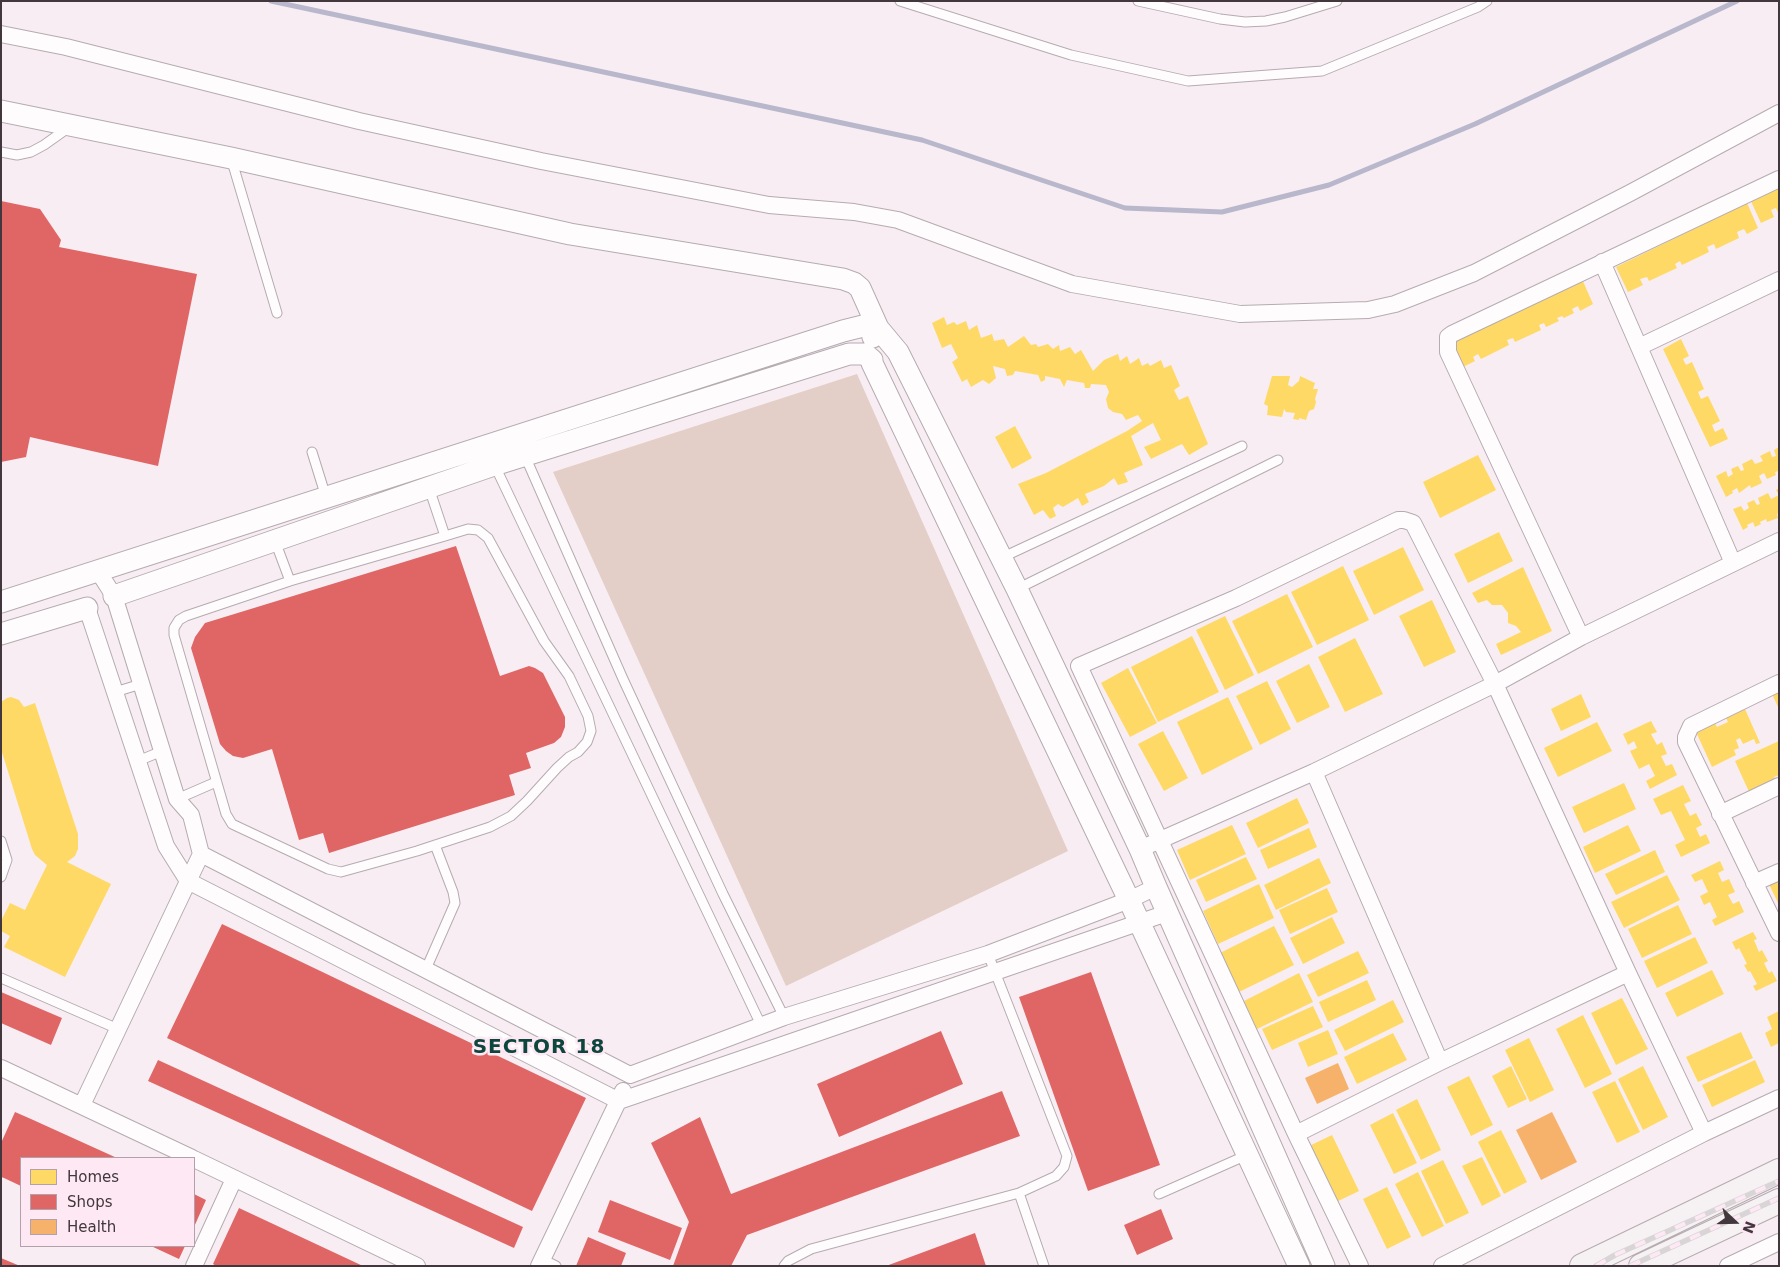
<!DOCTYPE html>
<style>
body{margin:0}
#map{position:relative;width:1780px;height:1267px;overflow:hidden;background:#f8edf3;font-family:"DejaVu Sans",sans-serif}
canvas{display:block}
.frame{position:absolute;inset:0;border:2px solid #41373c;pointer-events:none}
.legend{position:absolute;left:20px;top:1157px;width:175px;height:90px;box-sizing:border-box;background:#fde8f3;border:1px solid #b2a1aa;margin:0;padding:6px 9px;list-style:none;font-size:15px;color:#41373c}
.legend li{display:flex;align-items:center;gap:10px;height:25px}
.legend b{width:25px;border:1px solid #b2a1aa}
.north{position:absolute;left:1710px;top:1197px;width:50px;height:50px;-webkit-text-stroke:4px #fde8f3;paint-order:stroke;rotate:111deg;font-size:14px;font-weight:700;line-height:20px;text-align:center;color:#41373c}
.north::after{content:'';display:block;margin:auto;width:18px;height:22px;background:#41373c;clip-path:polygon(50% 0,100% 100%,50% 72%,0 100%)}
</style>
<div id="map">
<canvas width="1780" height="1267"></canvas>
<div class="frame"></div>
<ul class="legend">
<li><b style="height:14px;background:#ffd966"></b>Homes</li>
<li><b style="height:14px;background:#e06666"></b>Shops</li>
<li><b style="height:14px;background:#f6b26b"></b>Health</li>
</ul>
<div class="north">N</div>
</div>
<script>
const c = document.querySelector('canvas').getContext('2d');
c.lineJoin = 'round';
function fillPath(path, color) {
  c.fillStyle = color;
  c.fill(path, 'evenodd');
}
function shape(rows) {
  const path = new Path2D();
  for (const r of rows) {
    path.moveTo(r[0], r[1]);
    for (let i = 2; i < r.length; i += 2) path.lineTo(r[i], r[i + 1]);
  }
  return path;
}
function trace(path, color, width, dash) {
  c.strokeStyle = color;
  c.lineWidth = width;
  c.lineCap = dash ? 'butt' : 'round';
  c.setLineDash(dash || []);
  c.stroke(path);
}
function label(font, color, halo, rows, align = 'center') {
  c.font = font + ' "DejaVu Sans",sans-serif';
  c.lineWidth = 5;
  c.setLineDash([]);
  c.textBaseline = 'middle';
  c.strokeStyle = halo;
  c.fillStyle = color;
  for (const [text, x, y, turn = 0] of rows) {
    c.save();
    c.translate(x, y);
    c.rotate((+turn || 0) * Math.PI / 180);
    c.textAlign = isNaN(turn) ? turn : align;
    if (halo) c.strokeText(text, 0, 0);
    c.fillText(text, 0, 0);
    c.restore();
  }
}
fillPath(shape([
 [857,374,1068,851,786,986,553,472]
]), '#e3cec8');
fillPath(shape([
 [1779,183,1779,215,1776,208,1771,210,1774,217,1761,223,1749,197],
 [1747,203,1758,228,1747,234,1744,229,1737,232,1739,238,1716,249,1714,244,1707,247,1709,252,1682,265,1680,261,1675,264,1677,268,1649,281,1647,277,1640,279,1643,285,1628,292,1616,267],
 [1582,279,1593,304,1580,311,1578,306,1572,309,1574,313,1564,318,1562,316,1557,318,1559,321,1546,327,1544,323,1539,325,1541,330,1515,342,1513,338,1507,340,1509,345,1481,359,1478,354,1473,357,1475,361,1461,368,1450,343],
 [944,317,947,325,954,322,957,325,966,321,969,330,977,325,981,338,992,334,994,341,1004,339,1008,347,1024,336,1031,345,1036,344,1038,347,1048,344,1053,349,1059,345,1060,351,1070,347,1075,354,1081,350,1093,371,1104,360,1118,354,1120,361,1127,356,1130,364,1139,358,1142,366,1148,363,1150,366,1161,360,1164,368,1171,365,1180,386,1174,390,1179,400,1188,396,1208,444,1189,455,1182,444,1151,459,1144,447,1161,440,1153,423,1131,436,1143,465,1124,473,1128,482,1118,485,1114,478,1104,486,1085,494,1089,502,1082,506,1078,498,1063,507,1058,504,1053,508,1056,516,1050,519,1043,510,1034,515,1018,484,1046,473,1127,431,1142,421,1138,415,1126,420,1122,414,1113,412,1108,408,1106,399,1109,392,1106,385,1091,384,1090,388,1085,388,1084,383,1067,380,1064,387,1060,379,1045,376,1045,380,1041,382,1038,375,1015,371,1013,375,1007,376,1005,369,993,366,996,378,989,384,983,380,971,387,967,379,962,382,952,362,958,358,951,344,942,348,932,323],
 [1681,339,1689,356,1683,359,1686,365,1692,362,1704,389,1698,392,1701,399,1708,396,1720,421,1712,425,1715,432,1723,428,1728,439,1710,447,1663,349],
 [1272,376,1290,376,1288,385,1292,387,1299,381,1300,376,1315,383,1313,389,1318,389,1315,399,1316,402,1314,409,1309,411,1306,420,1299,418,1299,420,1293,419,1295,413,1286,412,1284,409,1282,417,1267,415,1268,406,1264,404],
 [1015,426,1032,458,1012,469,995,437],
 [1779,447,1779,471,1775,472,1776,475,1767,479,1764,473,1759,476,1762,483,1751,488,1750,485,1739,493,1737,488,1732,491,1733,493,1726,497,1716,476,1726,471,1728,477,1733,474,1731,469,1738,466,1741,471,1744,470,1742,464,1752,459,1755,464,1763,461,1760,456,1770,451,1772,457,1776,456,1774,450],
 [1478,455,1496,490,1440,518,1423,482],
 [1779,488,1779,513,1777,514,1778,518,1767,522,1766,519,1760,522,1761,524,1755,527,1753,522,1747,525,1748,527,1743,530,1733,509,1741,506,1744,511,1749,508,1747,503,1754,500,1757,505,1760,504,1758,498,1768,493,1771,499,1779,495,1776,490],
 [1499,532,1513,561,1468,583,1454,554],
 [1403,547,1424,590,1374,615,1353,571],
 [1343,566,1369,620,1317,645,1291,592],
 [1523,567,1552,631,1501,655,1496,644,1521,632,1516,626,1508,623,1508,613,1502,605,1492,605,1487,600,1478,603,1472,593],
 [1287,594,1313,647,1258,674,1232,621],
 [1432,600,1456,652,1424,667,1399,616],
 [1225,616,1254,675,1225,690,1196,630],
 [1192,636,1219,692,1158,722,1131,667],
 [1355,638,1383,694,1345,712,1318,657],
 [1309,664,1330,707,1297,723,1276,681],
 [1128,668,1157,723,1130,737,1101,683],
 [1267,681,1291,729,1260,745,1236,696],
 [1779,691,1779,709,1772,694],
 [1581,694,1591,717,1561,731,1551,709],
 [11,697,19,700,24,707,35,703,78,834,78,849,75,856,67,862,111,884,65,977,4,947,10,936,1,931,1,921,10,903,25,910,47,865,35,855,32,849,1,749,1,702,7,698],
 [1228,697,1253,749,1202,775,1177,722],
 [1745,709,1760,743,1756,744,1754,739,1743,744,1740,738,1736,740,1739,748,1734,750,1736,755,1712,767,1696,732,1715,723,1717,727,1728,722,1726,718],
 [1651,721,1657,732,1651,734,1657,745,1662,742,1667,754,1661,756,1666,766,1672,764,1677,775,1650,789,1646,781,1655,776,1649,764,1639,769,1630,751,1637,748,1634,741,1628,745,1623,734],
 [1597,722,1612,751,1558,777,1544,748],
 [1163,731,1188,778,1164,791,1138,744],
 [1779,741,1779,775,1774,777,1776,782,1750,794,1735,761],
 [1624,783,1636,809,1584,833,1572,807],
 [1683,785,1691,801,1684,804,1690,816,1696,813,1702,825,1696,828,1700,837,1706,834,1710,843,1681,857,1675,845,1685,840,1671,811,1661,815,1653,799],
 [1297,798,1309,823,1258,848,1246,823],
 [1232,825,1246,854,1190,880,1177,850],
 [1628,825,1641,851,1595,873,1583,847],
 [1309,828,1317,847,1268,869,1260,850],
 [1655,850,1665,872,1616,895,1605,874],
 [1246,857,1257,879,1206,902,1196,880],
 [1319,858,1331,883,1276,910,1264,885],
 [1720,861,1724,870,1718,873,1722,882,1729,879,1735,892,1728,895,1733,904,1739,901,1744,912,1715,926,1712,920,1717,917,1710,902,1704,905,1700,896,1708,892,1702,879,1695,882,1691,875],
 [1667,875,1680,900,1624,928,1611,902],
 [1779,875,1779,905,1767,880],
 [1259,884,1274,918,1218,944,1203,911],
 [1327,888,1338,912,1290,934,1279,910],
 [1678,905,1692,934,1642,958,1628,929],
 [1332,917,1345,943,1303,964,1290,938],
 [1274,926,1294,965,1239,992,1220,953],
 [1753,932,1757,939,1754,940,1759,952,1762,950,1768,961,1764,963,1769,973,1772,971,1777,981,1756,991,1753,986,1757,984,1750,971,1748,972,1744,965,1747,964,1739,948,1736,950,1732,942],
 [1695,937,1708,963,1657,988,1644,961],
 [1358,951,1369,973,1318,997,1307,975],
 [1712,970,1724,994,1677,1017,1665,993],
 [1299,973,1313,1002,1257,1029,1244,1001],
 [1367,980,1376,1000,1328,1022,1319,1002],
 [1622,998,1648,1049,1616,1065,1591,1013],
 [1393,1000,1404,1022,1345,1051,1334,1030],
 [1313,1006,1323,1027,1272,1050,1262,1029],
 [1779,1011,1779,1043,1771,1047,1765,1033,1772,1029,1767,1017],
 [1583,1015,1612,1074,1585,1088,1556,1029],
 [1328,1030,1338,1054,1308,1067,1298,1043],
 [1741,1032,1753,1058,1698,1082,1686,1057],
 [1393,1033,1407,1060,1357,1084,1344,1057],
 [1529,1038,1554,1090,1530,1102,1505,1050],
 [1755,1060,1765,1082,1712,1107,1702,1085],
 [1511,1066,1527,1099,1508,1108,1492,1076],
 [1643,1066,1668,1117,1643,1130,1618,1079],
 [1469,1076,1493,1125,1471,1136,1447,1087],
 [1615,1081,1640,1132,1617,1143,1592,1092],
 [1417,1099,1441,1150,1421,1160,1396,1110],
 [1393,1113,1417,1163,1394,1174,1370,1125],
 [1501,1130,1527,1182,1504,1194,1478,1142],
 [1332,1135,1359,1191,1332,1204,1305,1148],
 [1482,1157,1501,1196,1482,1206,1462,1166],
 [1443,1160,1469,1213,1446,1224,1421,1171],
 [1418,1172,1444,1226,1422,1237,1395,1184],
 [1387,1187,1411,1237,1387,1249,1363,1199]
]), '#ffd966');
fillPath(shape([
 [1,201,40,209,61,240,59,247,197,274,158,466,30,437,26,457,1,462],
 [456,546,500,676,529,666,535,668,543,673,565,717,565,727,561,737,554,743,526,753,531,768,509,775,515,795,329,853,323,833,299,840,272,749,243,758,233,756,226,751,220,744,191,648,195,637,205,623],
 [222,924,586,1098,532,1211,167,1038],
 [1091,972,1160,1165,1088,1191,1019,997],
 [1,992,62,1018,51,1045,1,1023],
 [941,1031,963,1084,839,1137,817,1084],
 [158,1060,523,1227,514,1248,148,1081],
 [1002,1091,1020,1136,747,1235,731,1266,673,1266,689,1222,651,1143,700,1117,731,1194],
 [15,1112,31,1119,117,1158,21,1158,21,1186,4,1178,1,1177,1,1143],
 [194,1194,206,1200,194,1227],
 [610,1200,682,1228,670,1260,598,1232],
 [239,1208,363,1266,216,1266,213,1264],
 [1161,1209,1173,1239,1137,1255,1124,1225],
 [975,1233,986,1266,886,1266],
 [588,1237,626,1253,621,1266,576,1266],
 [151,1246,185,1246,179,1259],
 [1,1258,20,1266,1,1266]
]), '#e06666');
fillPath(shape([
 [1338,1063,1349,1089,1317,1104,1305,1078],
 [1552,1112,1577,1162,1541,1180,1516,1130]
]), '#f6b26b');
trace(shape([
 [271,1,922,140,1125,208,1222,212,1329,185,1475,124,1737,1]
]), '#b8b7cc', 5);
const service = shape([
 [900,1,1071,55,1188,81,1322,71,1478,7,1487,1],
 [1138,1,1220,19,1245,22,1266,21,1285,17,1337,1],
 [1,152,17,155,31,152,44,145,68,128],
 [231,158,277,313],
 [312,452,326,497],
 [525,456,623,679,723,894,784,1017],
 [495,466,761,1025],
 [429,488,445,536,468,529,478,530,488,538,544,641,569,676,588,716,591,731,587,742,578,752,569,757,557,768,527,801,511,816,490,827,417,851,341,872,328,869,232,824,226,814,174,635,174,628,179,620,186,616,290,581,445,536],
 [275,541,290,581],
 [1001,558,1242,446],
 [1017,589,1278,460],
 [115,692,141,684],
 [138,761,162,751],
 [177,799,216,782],
 [1,841,7,860,1,877],
 [988,954,1067,1156,1064,1167,1056,1176,1019,1193],
 [426,969,455,903,453,892,435,845],
 [1,978,118,1029],
 [1159,1194,1247,1155],
 [542,1259,556,1266],
 [784,1266,788,1261,811,1249,1019,1193,1044,1266]
]);
const minor = shape([
 [1,34,66,47,359,121,541,161,769,205,854,212,898,220,1072,284,1240,314,1368,310,1395,304,1474,273,1630,193,1779,113],
 [1602,262,1733,563],
 [1639,347,1779,280],
 [87,608,166,846,188,881,619,1101,1167,913],
 [1581,637,1448,352,1448,337,1452,334,1779,179],
 [1779,683,1691,726,1686,737,1686,742,1779,933],
 [1314,772,1440,1062],
 [1720,814,1779,786],
 [1149,845,1314,772,1495,684,1581,637,1779,541],
 [201,854,630,1075,784,1017,988,954,1129,900,1156,887],
 [1754,883,1779,872],
 [1,1068,192,1158],
 [82,1105,201,854,191,815,177,799,114,596,98,571],
 [1296,1134,1440,1062,1628,973],
 [194,1159,417,1266],
 [194,1266,234,1179],
 [539,1266,623,1091],
 [1360,1266,1296,1134,1079,666,1236,598,1398,520,1404,520,1413,523,1495,684,1628,973,1704,1133],
 [1442,1266,1704,1133,1779,1098],
 [1728,1266,1779,1242]
]);
const tertiary = shape([
 [1,111,231,158,570,234,843,279,854,283,860,288,878,328,873,337],
 [114,596,494,465,849,354,865,354,872,360,872,363,1129,900,1299,1266],
 [1,602,843,331,863,326,871,325,878,328,898,352,1017,589,1140,849,1156,887,1324,1266],
 [1,634,87,608]
]);
const secondary = shape([
 [1582,1266,1779,1171],
 [1641,1266,1779,1201]
]);
trace(service, '#b5abb0', 11);
trace(minor, '#b5abb0', 18);
trace(tertiary, '#b5abb0', 23);
trace(secondary, '#b5abb0', 26);
trace(service, '#fefcfd', 9);
trace(minor, '#fefcfd', 16);
trace(tertiary, '#fefcfd', 21);
trace(secondary, '#f6f1f2', 24);
const rail = shape([
 [1596,1266,1615,1255,1779,1181],
 [1630,1266,1779,1198]
]);
trace(rail, '#d9d5d7', 5.5);
trace(rail, '#fde8f3', 4, [11]);
c.letterSpacing = '1px';
label('bold 20px', '#0c463d', '#fde8f3', [
 ["SECTOR 18",539,1048]
]);
c.letterSpacing = '0px';
</script>
